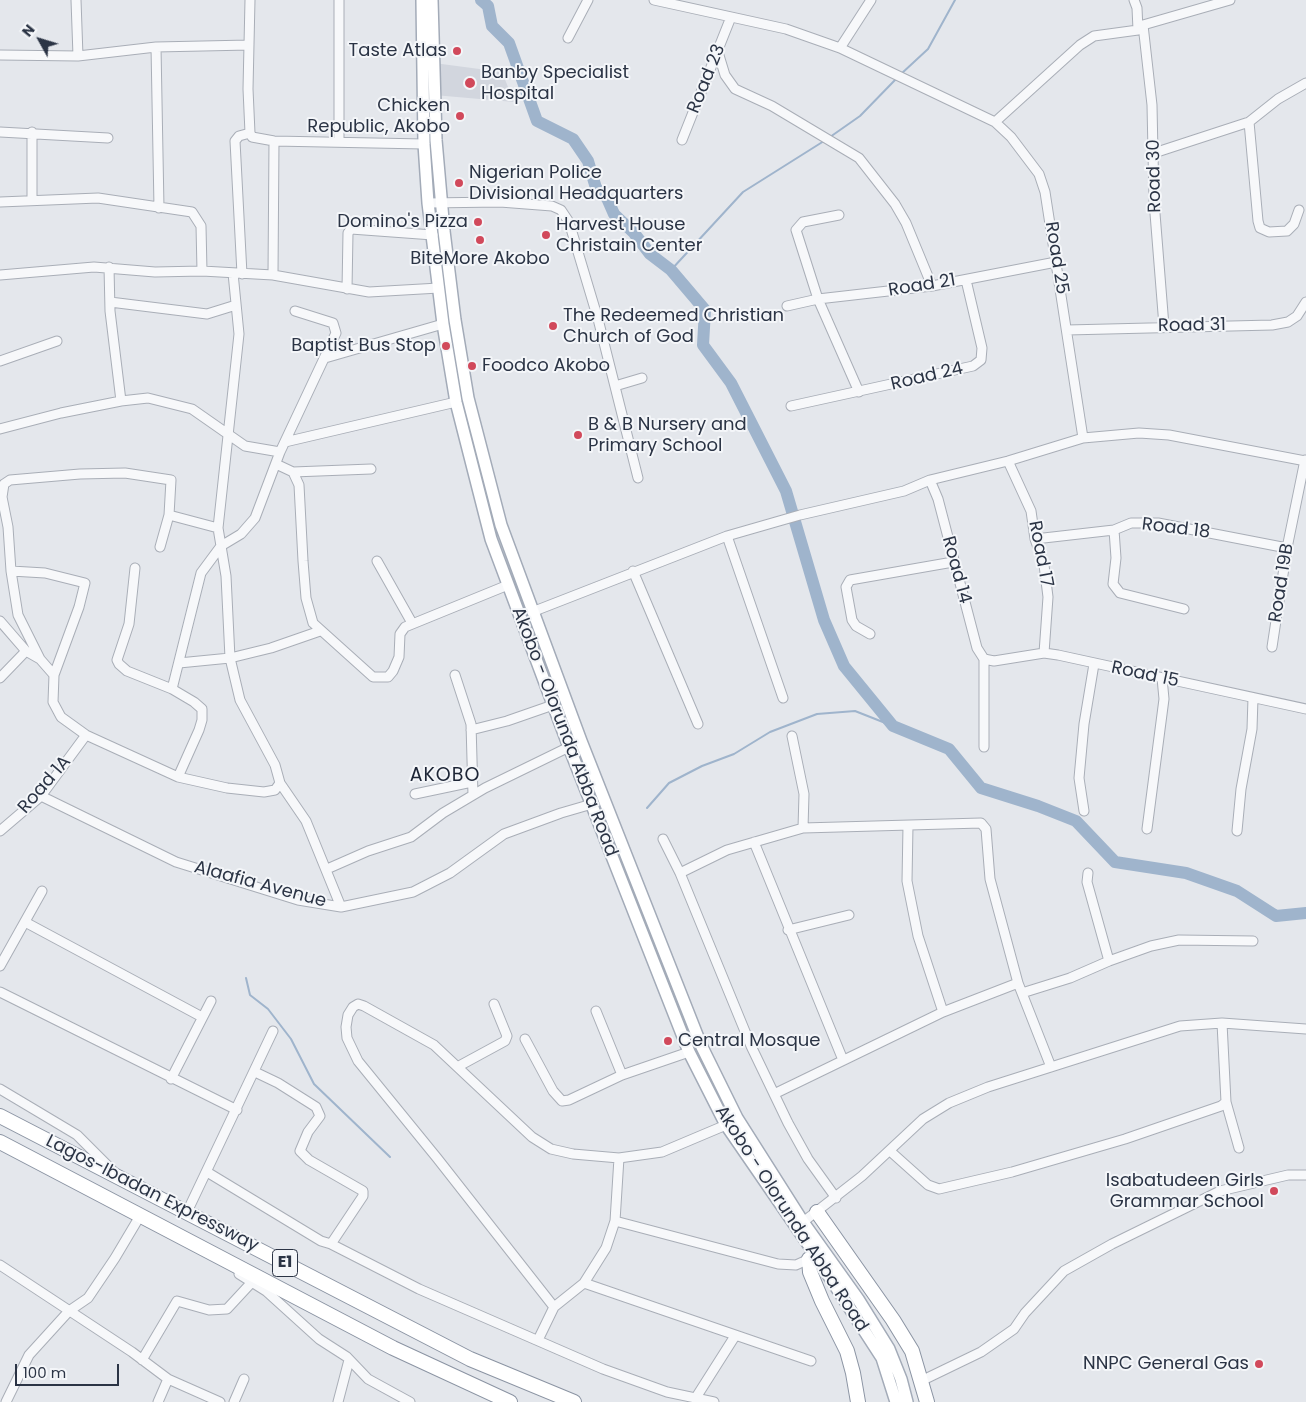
<!DOCTYPE html>
<style>
body{margin:0}
#map{position:relative;width:1306px;height:1402px;overflow:hidden;background:#e4e7ec;font-family:Poppins,sans-serif}
canvas{display:block}
.north{position:absolute;left:15px;top:15px;width:50px;height:50px;-webkit-text-stroke:4px #f4f6f9;paint-order:stroke;rotate:309deg;font-size:14px;font-weight:700;line-height:20px;text-align:center;color:#2b3445}
.north::after{content:'';display:block;margin:auto;width:18px;height:22px;background:#2b3445;clip-path:polygon(50% 0,100% 100%,50% 72%,0 100%)}
.scale{position:absolute;left:15px;top:1364px;width:104px;height:22px;box-sizing:border-box;border:2px solid #2b3445;border-top:0;padding-left:6px;font-size:15px;line-height:18px;white-space:nowrap;color:#2b3445;-webkit-text-stroke:4px #f4f6f9;paint-order:stroke}
</style>
<div id="map">
<canvas width="1306" height="1402"></canvas>
<div class="north">N</div>
<div class="scale">100 m</div>
</div>
<script>
const c = document.querySelector('canvas').getContext('2d');
c.lineJoin = 'round';
function fillPath(path, color) {
  c.fillStyle = color;
  c.fill(path, 'evenodd');
}
function shape(rows) {
  const path = new Path2D();
  for (const r of rows) {
    path.moveTo(r[0], r[1]);
    for (let i = 2; i < r.length; i += 2) path.lineTo(r[i], r[i + 1]);
  }
  return path;
}
function trace(path, color, width, dash) {
  c.strokeStyle = color;
  c.lineWidth = width;
  c.lineCap = dash ? 'butt' : 'round';
  c.setLineDash(dash || []);
  c.stroke(path);
}
function label(font, color, halo, rows, align = 'center') {
  c.font = font + ' Poppins,sans-serif';
  c.lineWidth = 4;
  c.setLineDash([]);
  c.textBaseline = 'middle';
  c.strokeStyle = halo;
  c.fillStyle = color;
  for (const [text, x, y, turn = 0] of rows) {
    c.save();
    c.translate(x, y);
    c.rotate((+turn || 0) * Math.PI / 180);
    c.textAlign = isNaN(turn) ? turn : align;
    if (halo) c.strokeText(text, 0, 0);
    c.fillText(text, 0, 0);
    c.restore();
  }
}
fillPath(shape([
 [434,63,502,72,514,102,434,95]
]), '#d2d6de');
trace(shape([
 [901,74,928,49,955,0],
 [830,137,860,116,896,79],
 [671,270,743,192,824,141],
 [647,808,669,783,702,766,734,754,770,732,817,714,855,711,893,726],
 [246,978,250,995,268,1009,291,1039,314,1084,390,1157]
]), '#9fb4cc', 2);
trace(shape([
 [481,0,488,6,492,26,509,43,537,121,573,139,588,161,596,188,607,198,614,214,634,233,650,254,671,270,705,310,703,345,731,383,786,491,824,620,844,666,893,726,949,749,981,788,1038,806,1076,821,1115,862,1186,873,1237,891,1276,916,1306,913]
]), '#9fb4cc', 12);
const minor = shape([
 [76,0,78,56],
 [250,0,248,89,250,133,252,137,274,141,424,144],
 [654,0,786,29,840,48,995,122,1011,137,1039,174,1045,192,1083,438],
 [1134,0,1137,8,1138,30],
 [1143,25,1152,105,1154,201,1164,326],
 [568,38,588,0],
 [156,47,159,208],
 [840,48,871,0],
 [718,52,725,75,735,89,772,106,859,158,895,204,906,223,932,286],
 [0,55,78,56,156,47,249,45],
 [995,122,1080,45,1094,36,1138,30,1143,25,1230,0],
 [1249,122,1258,221,1260,228,1269,232,1287,231,1294,224,1299,210],
 [0,132,108,138],
 [32,132,32,199],
 [682,140,731,17],
 [339,142,339,0],
 [1154,153,1249,122,1278,99,1306,83],
 [0,202,98,198,192,212,201,226,202,271],
 [428,203,500,202,552,206,561,210,569,222,598,319,638,478],
 [839,215,803,222,796,230,818,299,859,392],
 [109,267,110,311,121,401],
 [233,273,239,334,218,528,226,576,230,658,240,700,275,765,280,783,306,821,341,907],
 [242,274,235,141,239,136,250,133],
 [0,275,94,267,155,272,202,271,273,275,369,292,439,288],
 [273,275,274,141],
 [347,289,348,233,351,229,433,235],
 [110,302,207,314,236,305],
 [787,306,818,299,932,286,1056,262],
 [1067,330,1272,325,1288,322,1297,316,1306,302],
 [325,358,443,324],
 [0,361,57,341],
 [615,386,642,378],
 [791,406,973,366,981,360,982,348,966,280],
 [0,429,61,413,121,401,148,398,192,409,245,446,280,452],
 [285,442,456,402],
 [1008,461,1031,511,1035,539,1044,565,1048,597,1044,653],
 [276,464,293,472,299,485,303,561,306,598,313,623,373,677,388,677,393,671,399,657,400,634,405,627,508,585],
 [293,472,371,469],
 [930,480,938,499,977,648,984,659],
 [169,515,218,528],
 [1114,530,1116,558,1113,584,1120,593,1184,609],
 [727,536,783,698],
 [1035,539,1114,530,1131,523,1158,523,1287,548],
 [377,561,412,623],
 [135,568,129,624,117,660,119,664,127,671,172,689,194,702,202,709,202,720,199,730,178,777],
 [11,571,45,573,85,583,79,607,54,675],
 [633,571,698,724],
 [532,612,727,536,800,515,904,491,930,480,1008,461,1083,438,1139,433,1169,435,1306,461],
 [0,621,26,651,40,659,54,675,53,702,61,717,86,735,178,777,227,788,264,792,275,790,280,783],
 [870,634,856,626,852,620,846,587,850,580,953,562],
 [1272,647,1287,548,1305,460],
 [40,659,18,615,11,571,8,527,2,497,4,484,10,480,80,474,125,473,171,480,169,515,160,547],
 [984,659,994,661,1044,653,1058,655,1306,709],
 [179,663,230,658,271,648,320,631],
 [455,675,471,724,473,795],
 [0,678,26,651],
 [172,689,201,573,221,546,241,534,255,518,280,452,336,333,333,323,295,311],
 [471,730,507,721,553,705],
 [792,736,804,794,803,828],
 [984,747,984,659],
 [415,794,472,782],
 [41,796,176,862,298,900,341,907,413,892,450,873,504,834,561,813,592,804],
 [1084,811,1079,778,1084,724,1094,664],
 [908,826,907,881,918,936,943,1012],
 [1147,829,1164,699,1162,678],
 [0,831,41,796,86,735],
 [1237,831,1241,789,1252,729,1253,698],
 [663,839,680,873,751,1046,788,1123,808,1159,836,1198],
 [754,842,843,1060],
 [327,869,368,851,411,837,443,813,485,788,569,747],
 [680,873,727,850,803,828,981,823,986,829,990,879,1018,983,1051,1067],
 [1088,873,1087,882,1109,961],
 [25,922,202,1017],
 [788,930,849,915],
 [0,966,42,891],
 [0,992,237,1110],
 [1022,993,1070,978,1109,961,1151,946,1179,940,1253,941],
 [596,1011,622,1075],
 [1222,1023,1226,1102,1239,1148],
 [525,1039,553,1091,562,1101,569,1100,622,1075,689,1052],
 [459,1066,505,1041,507,1036,494,1004],
 [255,1072,278,1083,316,1107,320,1116,308,1132,300,1151,309,1160,363,1191,363,1196,331,1244],
 [171,1079,211,1001],
 [0,1089,77,1135,114,1172],
 [774,1094,943,1012,1018,983],
 [890,1151,928,1185,939,1189,1012,1172,1125,1139,1221,1106,1226,1102],
 [207,1172,321,1241,331,1244,419,1289,603,1369,667,1392,714,1402],
 [187,1212,273,1031],
 [615,1221,778,1264,796,1265,809,1259,810,1256],
 [803,1222,862,1176,923,1119,949,1103,988,1087,1180,1026,1222,1023,1306,1029],
 [0,1265,132,1352,168,1379,220,1402],
 [239,1274,266,1291,319,1339,347,1357,368,1379,410,1402],
 [584,1283,811,1361],
 [554,1307,437,1158,358,1061,347,1038,346,1027,348,1015,353,1007,358,1004,364,1006,434,1045,532,1137,551,1149,573,1154,619,1158,662,1152,726,1125],
 [538,1340,554,1307,584,1283,606,1248,615,1221,619,1158],
 [142,1360,177,1301,209,1310,227,1309,252,1282],
 [921,1381,981,1352,1014,1329,1025,1313,1064,1271,1112,1244,1220,1191,1288,1175,1306,1175],
 [695,1399,735,1336],
 [6,1402,29,1355,69,1311,88,1298,115,1258,137,1221],
 [158,1402,168,1379],
 [234,1402,244,1379],
 [338,1402,349,1360]
]);
const major = shape([
 [422,0,424,144,428,203,443,324,456,402,491,539,569,747,689,1052,726,1125,810,1247,882,1358,896,1402],
 [432,0,436,140,444,231,455,320,468,398,501,525,581,741,701,1045,737,1118,803,1222,858,1299,889,1349,901,1379,907,1402]
]);
const highway = shape([
 [0,1116,470,1359,574,1402],
 [0,1142,393,1348,510,1402],
 [817,1212,893,1320,912,1351,927,1402],
 [809,1259,810,1272,822,1301,847,1351,853,1373,858,1402]
]);
trace(minor, '#a9aeb7', 11);
trace(major, '#a3abb8', 14);
trace(highway, '#8b94a3', 16);
trace(minor, '#f7f8fa', 9);
trace(major, '#fff', 11);
trace(highway, '#fff', 14);
for (const [x, y, r, color] of [
 [457,51,5,"#d1495b"],
 [470,83,6,"#d1495b"],
 [460,116,5,"#d1495b"],
 [459,183,5,"#d1495b"],
 [478,222,5,"#d1495b"],
 [546,235,5,"#d1495b"],
 [480,240,5,"#d1495b"],
 [553,326,5,"#d1495b"],
 [446,346,5,"#d1495b"],
 [472,366,5,"#d1495b"],
 [578,435,5,"#d1495b"],
 [668,1041,5,"#d1495b"],
 [1274,1191,5,"#d1495b"],
 [1259,1364,5,"#d1495b"]
]) {
  const dot = new Path2D();
  dot.arc(x, y, r, 0, 2 * Math.PI);
  c.fillStyle = color;
  c.fill(dot);
  trace(dot, '#f4f6f9', 2);
}
for (const [x, y, w] of [
 [285,1263,25]
]) {
  const box = new Path2D();
  box.roundRect(x - w / 2, y - 13.5, w, 27, 4);
  c.fillStyle = '#f4f6f9';
  c.fill(box);
  trace(box, '#2b3445', 1);
}
label('bold 16px', '#2b3445', null, [
 ["E1",285,1263]
]);
label('18px', '#2b3445', '#f4f6f9', [
 ["Taste Atlas",447,51,"right"],
 ["Banby Specialist",481,73],
 ["Hospital",481,94],
 ["Chicken",450,106,"right"],
 ["Republic, Akobo",450,127,"right"],
 ["Nigerian Police",469,173],
 ["Divisional Headquarters",469,194],
 ["Domino's Pizza",468,222,"right"],
 ["Harvest House",556,225],
 ["Christain Center",556,246],
 ["BiteMore Akobo",480,259,"center"],
 ["The Redeemed Christian",563,316],
 ["Church of God",563,337],
 ["Baptist Bus Stop",436,346,"right"],
 ["Foodco Akobo",482,366],
 ["B & B Nursery and",588,425],
 ["Primary School",588,446],
 ["Central Mosque",678,1041],
 ["Isabatudeen Girls",1264,1181,"right"],
 ["Grammar School",1264,1202,"right"],
 ["NNPC General Gas",1249,1364,"right"]
], 'left');
label('18px', '#2b3445', '#f4f6f9', [
 ["Road 23",707,79,-68],
 ["Road 30",1155,176,-91],
 ["Road 25",1056,258,81],
 ["Road 21",922,286,-9],
 ["Road 31",1192,326,-1],
 ["Road 24",927,377,-13],
 ["Road 18",1176,529,7],
 ["Road 17",1040,554,79],
 ["Road 14",956,570,75],
 ["Road 19B",1282,583,-81],
 ["Road 15",1145,675,12],
 ["Akobo - Olorunda Abba Road",564,732,69],
 ["Road 1A",45,785,-49],
 ["Alaafia Avenue",260,885,15],
 ["Lagos-Ibadan Expressway",152,1194,27],
 ["Akobo - Olorunda Abba Road",791,1219,57]
]);
c.letterSpacing = '1px';
label('19px', '#1d2536', '#f4f6f9', [
 ["AKOBO",445,776]
]);
c.letterSpacing = '0px';
</script>
